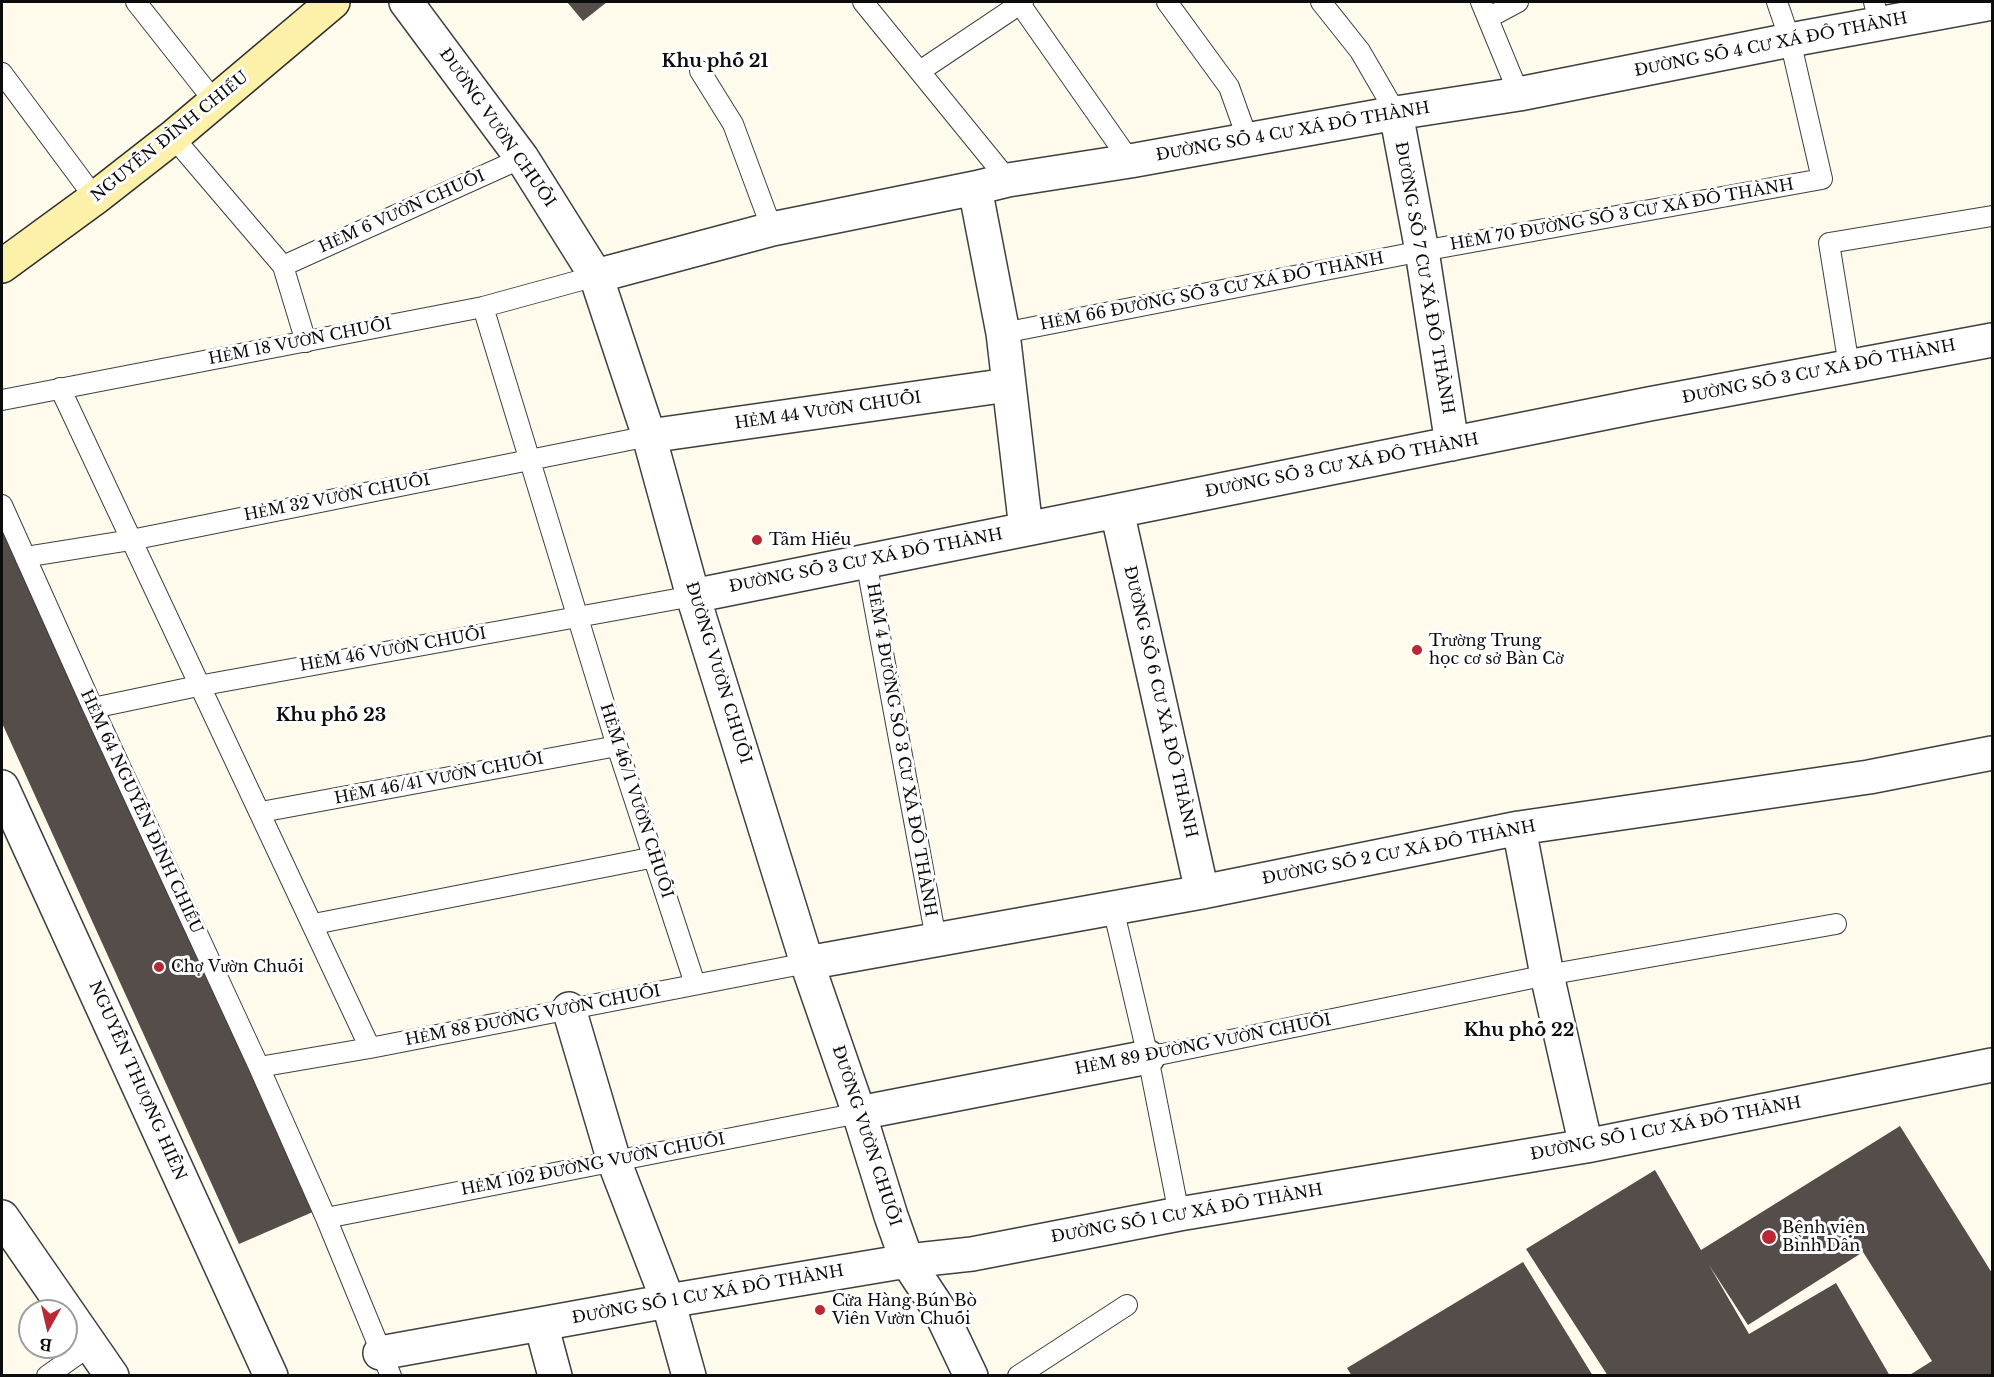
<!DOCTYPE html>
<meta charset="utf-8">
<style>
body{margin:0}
#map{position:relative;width:1994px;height:1377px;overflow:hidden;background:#fefaec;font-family:"Libre Baskerville",serif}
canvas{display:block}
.frame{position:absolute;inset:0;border:3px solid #0c0c0c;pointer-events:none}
.north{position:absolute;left:18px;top:1299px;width:60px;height:60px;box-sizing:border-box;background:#fff;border:2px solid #9e9e9e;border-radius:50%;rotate:188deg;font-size:16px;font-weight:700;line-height:24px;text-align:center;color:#0c0c0c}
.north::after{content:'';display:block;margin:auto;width:21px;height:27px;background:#b82835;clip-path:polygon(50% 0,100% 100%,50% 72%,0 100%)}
</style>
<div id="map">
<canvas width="1994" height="1377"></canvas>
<div class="frame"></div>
<div class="north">B</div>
</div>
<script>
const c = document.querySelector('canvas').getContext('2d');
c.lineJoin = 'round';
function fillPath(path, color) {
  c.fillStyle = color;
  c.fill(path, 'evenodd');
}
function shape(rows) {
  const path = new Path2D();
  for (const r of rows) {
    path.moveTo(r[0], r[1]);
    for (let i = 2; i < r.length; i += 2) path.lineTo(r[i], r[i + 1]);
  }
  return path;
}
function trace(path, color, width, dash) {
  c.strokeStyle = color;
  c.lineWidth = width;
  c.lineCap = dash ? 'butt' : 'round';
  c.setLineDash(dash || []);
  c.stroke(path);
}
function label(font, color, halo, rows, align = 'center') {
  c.font = font + ' "Libre Baskerville",serif';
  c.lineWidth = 6;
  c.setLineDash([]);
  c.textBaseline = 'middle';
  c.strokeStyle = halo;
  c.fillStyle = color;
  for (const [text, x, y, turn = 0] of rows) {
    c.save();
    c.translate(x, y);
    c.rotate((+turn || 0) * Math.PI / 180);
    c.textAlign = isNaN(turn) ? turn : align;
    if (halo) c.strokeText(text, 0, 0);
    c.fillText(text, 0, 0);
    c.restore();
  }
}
fillPath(shape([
 [567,2,607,2,583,21],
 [2,517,315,1211,239,1244,2,723],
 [1900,1126,1992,1273,1992,1376,1908,1376,1932,1361,1863,1252,1748,1325,1709,1265,1749,1334,1836,1283,1890,1376,1608,1376,1526,1249,1655,1170,1701,1250],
 [1523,1262,1593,1376,1352,1376,1347,1368]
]), '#554d49');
const service = shape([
 [136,2,215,102],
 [863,2,1008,180],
 [1167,2,1229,87,1248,140],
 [1321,2,1360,51,1396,113],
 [1481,2,1519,94],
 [1874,2,1880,25],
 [1020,4,1130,161],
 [1488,18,1518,2],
 [700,71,733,124,772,229],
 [920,71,1023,2],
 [2,73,95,198],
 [173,137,283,266,306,342],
 [283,266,522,158],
 [483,307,617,746,695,984],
 [1003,333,1422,251,1822,179,1790,40,1777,2],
 [1849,366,1829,243,1992,216],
 [60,388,370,1048],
 [2,400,483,307,596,276],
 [2,505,93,708,259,1067,326,1218,391,1376],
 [25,557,131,540,649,436],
 [866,561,936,939],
 [93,708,198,686,693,596],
 [261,812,617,746],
 [1113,908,1148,1057,1179,1214],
 [314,924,655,857],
 [1148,1057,1547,975,1836,924],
 [259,1067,370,1048,807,963],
 [326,1218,859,1113],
 [47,1376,92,1344],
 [1018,1376,1127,1305]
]);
const minor = shape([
 [406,2,522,158,596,276,649,436,693,596,807,963,859,1113,891,1216,907,1261,940,1311,971,1376],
 [1396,113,1422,251,1452,444],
 [975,188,1003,333,1026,529],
 [596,276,772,229,975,188,1008,180,1130,161,1396,113,1519,94,1790,40,1992,3],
 [649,436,1008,385],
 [1117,511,1202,892],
 [693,596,1649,404,1992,340],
 [1519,828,1547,975,1586,1146],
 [807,963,1202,892,1519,828,1869,777,1992,753],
 [569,1009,614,1161,668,1301,689,1376],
 [859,1113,1148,1057],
 [2,1217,112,1376],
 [541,1324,555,1376],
 [380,1353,668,1301,907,1261,972,1254,1179,1214,1586,1146,1992,1065]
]);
const tertiary = shape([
 [2,787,271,1376]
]);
const secondary = shape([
 [2,266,95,198,173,137,333,2]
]);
trace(service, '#3f3f3f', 22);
trace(minor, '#3f3f3f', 36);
trace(tertiary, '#3f3f3f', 36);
trace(secondary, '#2e2e2e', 36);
trace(service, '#fff', 20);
trace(minor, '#fff', 33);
trace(tertiary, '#fff', 33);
trace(secondary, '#fdf0a9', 33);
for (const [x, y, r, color] of [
 [757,540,6,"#b82835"],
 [1417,650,6,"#b82835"],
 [159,967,6,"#b82835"],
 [1769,1237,8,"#b82835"],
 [820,1310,6,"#b82835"]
]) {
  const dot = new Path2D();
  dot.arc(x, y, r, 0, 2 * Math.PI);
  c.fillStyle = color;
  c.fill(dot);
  trace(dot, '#fff', 2);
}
label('16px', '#0c0c0c', '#fff', [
 ["ÐƯỜNG SỐ 4 CƯ XÁ ĐÔ THÀNH",1771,45,-11],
 ["ĐƯỜNG VƯỜN CHUỐI",497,128,55],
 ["ÐƯỜNG SỐ 4 CƯ XÁ ĐÔ THÀNH",1293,132,-10],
 ["NGUYỄN ĐÌNH CHIỂU",170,137,-39],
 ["HẺM 6 VƯỜN CHUỐI",402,212,-24],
 ["HẺM 70 ÐƯỜNG SỐ 3 CƯ XÁ ĐÔ THÀNH",1622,215,-10],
 ["ĐƯỜNG SỐ 7 CƯ XÁ ĐÔ THÀNH",1424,278,80],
 ["HẺM 66 ÐƯỜNG SỐ 3 CƯ XÁ ĐÔ THÀNH",1212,292,-11],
 ["HẺM 18 VƯỜN CHUỐI",300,342,-11],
 ["ÐƯỜNG SỐ 3 CƯ XÁ ĐÔ THÀNH",1819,372,-11],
 ["HẺM 44 VƯỜN CHUỐI",828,411,-8],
 ["ÐƯỜNG SỐ 3 CƯ XÁ ĐÔ THÀNH",1342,466,-11],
 ["HẺM 32 VƯỜN CHUỐI",337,498,-11],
 ["ÐƯỜNG SỐ 3 CƯ XÁ ĐÔ THÀNH",866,561,-11],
 ["HẺM 46 VƯỜN CHUỐI",393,650,-10],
 ["ĐƯỜNG VƯỜN CHUỐI",718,673,73],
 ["ĐƯỜNG SỐ 6 CƯ XÁ ĐÔ THÀNH",1160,702,77],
 ["HẺM 4 ÐƯỜNG SỐ 3 CƯ XÁ ĐÔ THÀNH",901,750,80],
 ["HẺM 46/41 VƯỜN CHUỐI",439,779,-11],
 ["HẺM 46/1 VƯỜN CHUỐI",636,801,72],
 ["HẺM 64 NGUYỄN ÐÌNH CHIỂU",141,812,65],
 ["ÐƯỜNG SỐ 2 CƯ XÁ ĐÔ THÀNH",1399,853,-11],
 ["HẺM 88 ĐƯỜNG VƯỜN CHUỐI",533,1016,-11],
 ["HẺM 89 ĐƯỜNG VƯỜN CHUỐI",1203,1045,-11],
 ["NGUYỄN THƯỢNG HIỀN",137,1081,66],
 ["ÐƯỜNG SỐ 1 CƯ XÁ ĐÔ THÀNH",1666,1129,-11],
 ["ĐƯỜNG VƯỜN CHUỐI",866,1136,72],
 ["HẺM 102 ĐƯỜNG VƯỜN CHUỐI",593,1165,-11],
 ["ÐƯỜNG SỐ 1 CƯ XÁ ĐÔ THÀNH",1187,1214,-10],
 ["ÐƯỜNG SỐ 1 CƯ XÁ ĐÔ THÀNH",708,1295,-10]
]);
label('16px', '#0c0c0c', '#fff', [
 ["Tâm Hiếu",769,540],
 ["Trường Trung",1429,641],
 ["học cơ sở Bàn Cờ",1429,659],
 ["Chợ Vườn Chuối",171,967],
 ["Bệnh viện",1782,1228],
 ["Bình Dân",1782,1246],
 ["Cửa Hàng Bún Bò",832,1301],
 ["Viên Vườn Chuối",832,1319]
], 'left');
label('bold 18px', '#0c0c0c', '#fff', [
 ["Khu phố 21",715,62],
 ["Khu phố 23",331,716],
 ["Khu phố 22",1519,1031]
]);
</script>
